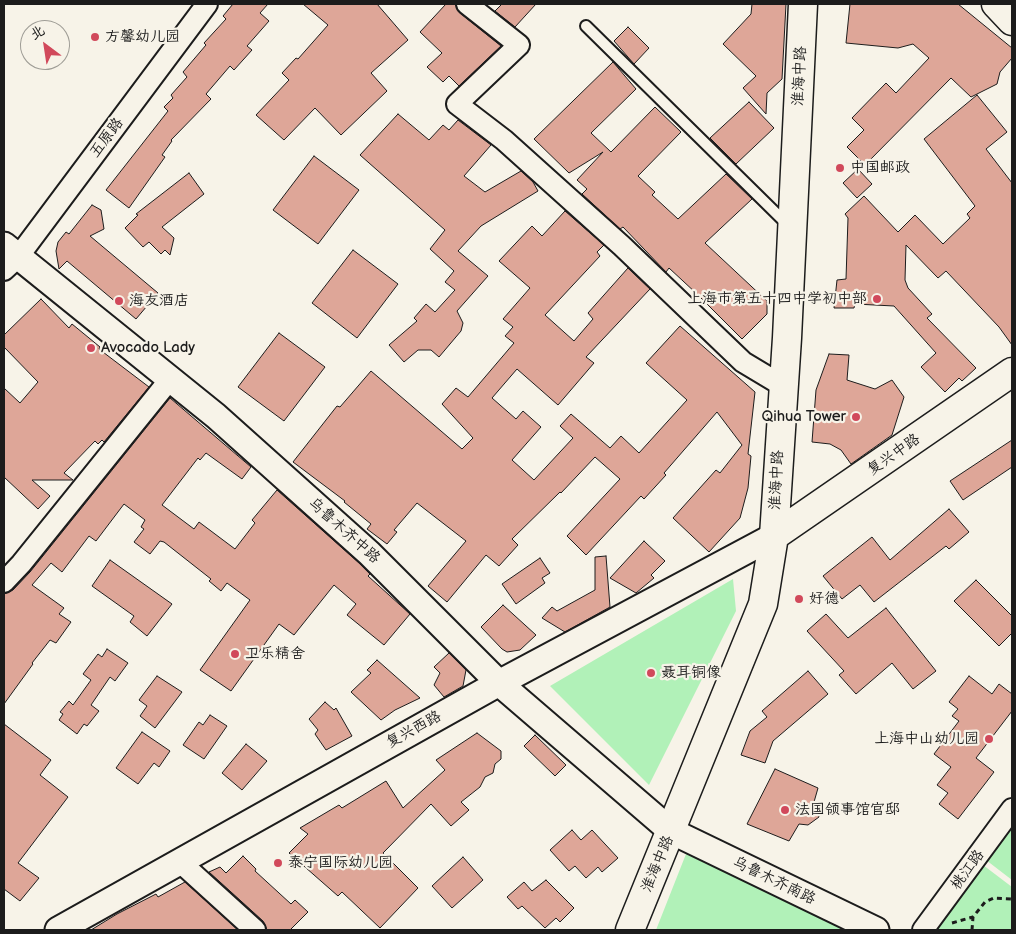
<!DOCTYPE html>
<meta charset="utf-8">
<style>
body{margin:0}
#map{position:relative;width:1016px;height:934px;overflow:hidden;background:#f7f3e8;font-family:"Balsamiq Sans","LXGW WenKai TC",sans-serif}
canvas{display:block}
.frame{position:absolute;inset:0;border:5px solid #1c1c1c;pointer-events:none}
.north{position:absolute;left:20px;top:20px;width:50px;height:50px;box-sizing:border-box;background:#f7f3e8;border:1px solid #9f9d96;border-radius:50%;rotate:329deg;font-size:14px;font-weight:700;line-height:20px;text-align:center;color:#1c1c1c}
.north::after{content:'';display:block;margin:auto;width:18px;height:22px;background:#d1495b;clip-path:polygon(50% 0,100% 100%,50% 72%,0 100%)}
</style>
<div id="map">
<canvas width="1016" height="934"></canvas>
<div class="frame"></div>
<div class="north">北</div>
</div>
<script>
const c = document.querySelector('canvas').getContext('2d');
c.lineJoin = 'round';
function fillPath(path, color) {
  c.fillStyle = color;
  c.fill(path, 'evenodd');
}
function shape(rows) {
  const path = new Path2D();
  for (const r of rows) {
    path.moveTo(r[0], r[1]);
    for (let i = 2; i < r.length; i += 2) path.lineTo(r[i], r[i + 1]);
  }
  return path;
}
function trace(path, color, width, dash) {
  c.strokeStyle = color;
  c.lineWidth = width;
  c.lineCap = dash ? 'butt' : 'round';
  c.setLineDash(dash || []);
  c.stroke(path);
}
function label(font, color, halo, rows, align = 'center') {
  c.font = font + ' "Balsamiq Sans","LXGW WenKai TC",sans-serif';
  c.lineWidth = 4.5;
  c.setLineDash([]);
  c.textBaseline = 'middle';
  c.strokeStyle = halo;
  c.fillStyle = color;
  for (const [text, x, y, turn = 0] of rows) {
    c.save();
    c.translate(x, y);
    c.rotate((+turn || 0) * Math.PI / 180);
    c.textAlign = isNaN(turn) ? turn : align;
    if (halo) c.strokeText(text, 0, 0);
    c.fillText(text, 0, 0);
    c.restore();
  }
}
fillPath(shape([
 [733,579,736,611,649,785,550,686],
 [1012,826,1012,880,986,860],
 [686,854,849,930,656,930],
 [983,865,1012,887,1012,930,936,930]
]), '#b1f1b8');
const building = shape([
 [233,4,268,4,260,13,269,21,247,46,252,50,234,70,230,66,206,94,211,99,171,140,172,141,162,155,165,157,129,208,106,190,168,111,164,107,173,98,171,95,187,77,183,72,206,45,204,43,226,19,223,16,233,4],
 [303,4,377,4,408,40,371,73,387,91,341,135,315,108,284,140,256,115,289,80,282,73,296,58,298,59,328,25,303,4],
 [446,4,455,4,460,13,501,46,459,86,449,76,443,82,427,67,442,53,420,32,446,4],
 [502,4,536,4,515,27,495,11,502,4],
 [752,4,786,4,782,79,767,93,766,114,743,88,756,76,723,44,751,14,752,4],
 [850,4,958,4,1012,48,1012,58,1000,72,997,84,971,97,951,78,865,165,847,147,864,130,852,118,886,83,896,93,929,58,913,44,898,48,846,43,850,4],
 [628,27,649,48,634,64,614,41,628,27],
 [613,62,636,89,591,133,611,152,655,107,681,132,638,176,655,192,652,195,678,219,726,174,752,199,705,243,767,301,767,314,742,339,697,294,669,268,666,272,623,227,620,229,582,194,587,189,577,180,603,152,569,173,534,139,613,62],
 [977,95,1007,132,986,149,1012,183,1012,345,999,327,946,271,938,278,906,245,905,280,908,288,932,314,927,318,976,368,962,381,959,378,945,392,921,367,936,353,894,306,855,304,854,308,834,308,837,280,846,279,848,218,845,214,864,196,898,232,915,215,943,244,970,218,967,214,975,206,924,139,977,95],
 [749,102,774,128,736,164,710,138,749,102],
 [398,114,429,140,443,125,449,130,458,120,491,145,464,176,485,192,521,171,533,182,538,191,481,226,458,251,488,276,457,311,463,323,461,331,439,357,431,350,418,350,404,362,389,345,417,321,414,318,426,304,435,312,455,290,445,282,454,271,430,249,445,230,360,155,398,114],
 [314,156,359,190,318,244,273,210,314,156],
 [858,169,872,184,857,198,843,183,858,169],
 [189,173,204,194,162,227,174,238,170,255,165,250,161,254,149,242,143,247,125,228,138,215,136,214,189,173],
 [92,205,101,210,104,229,90,236,158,293,136,319,67,261,59,269,56,251,58,242,66,232,69,234,92,205],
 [565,211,604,245,597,252,600,256,545,315,574,341,593,319,588,313,628,268,650,289,586,357,594,363,558,405,517,369,492,398,516,419,523,411,541,427,512,460,534,480,573,438,560,426,571,414,610,448,621,436,639,453,687,400,646,363,680,326,755,392,748,454,751,456,748,488,740,518,709,552,673,518,716,470,720,473,742,445,717,412,664,473,666,475,644,499,641,496,586,555,567,536,620,479,595,457,561,493,560,492,512,539,518,545,499,566,486,555,447,602,428,586,466,541,417,503,394,530,397,532,387,544,367,529,371,524,344,502,345,501,293,462,337,406,340,407,371,371,462,449,473,438,442,404,456,388,468,397,514,343,505,336,513,327,503,319,530,288,499,261,532,226,542,236,565,211],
 [353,250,398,284,357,338,312,303,353,250],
 [41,299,69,328,72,324,100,347,99,349,149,387,104,442,102,440,98,444,95,441,64,473,73,480,32,480,50,496,38,509,4,477,4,388,20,403,38,382,4,347,4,335,41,299],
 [279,333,325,367,284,421,238,387,279,333],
 [829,354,849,355,847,380,875,389,892,380,904,397,892,435,851,464,841,450,830,444,812,442,816,390,829,354],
 [170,398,251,467,242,479,206,453,200,460,198,458,162,505,194,529,199,522,235,549,255,523,252,520,277,490,359,563,370,574,368,576,410,614,384,645,347,615,356,604,334,585,294,635,279,624,231,691,200,670,250,600,227,583,221,591,209,581,211,579,164,542,160,541,150,554,134,542,144,529,141,527,145,520,124,504,96,541,89,536,62,572,51,563,32,585,64,608,59,614,71,622,56,643,50,640,32,663,33,664,4,704,4,594,13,590,30,572,170,398],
 [1012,440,1012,467,963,500,950,481,1012,440],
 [949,509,969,532,949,549,946,546,874,602,860,585,842,599,823,576,872,537,890,560,949,509],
 [644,541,665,561,651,575,654,578,636,593,610,578,644,541],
 [606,556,610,607,565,632,542,618,552,607,557,611,595,590,595,557,606,556],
 [540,558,550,573,542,578,545,583,516,604,502,584,540,558],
 [110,560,172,604,147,636,130,622,134,616,92,586,110,560],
 [976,580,1012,616,1012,633,999,646,954,601,976,580],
 [503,605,536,635,520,650,507,652,502,649,481,627,503,605],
 [886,608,936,671,913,689,892,663,856,694,839,675,844,671,807,631,826,614,848,638,886,608],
 [107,649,128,663,115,681,110,677,91,705,99,711,87,726,84,724,77,734,59,720,63,714,60,712,69,701,73,705,91,680,83,674,98,654,102,657,107,649],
 [449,653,466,670,463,686,444,697,434,685,440,673,434,667,449,653],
 [377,660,420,698,395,710,381,720,351,692,371,673,367,670,377,660],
 [808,671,828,694,773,741,765,763,741,755,750,731,767,717,762,711,808,671],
 [157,676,182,692,155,728,140,716,147,706,139,700,157,676],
 [969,676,992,694,999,684,1012,694,1012,711,976,758,994,772,958,819,939,804,948,793,937,785,951,767,934,754,959,721,952,716,958,709,949,702,969,676],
 [325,702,334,710,336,708,352,736,326,750,315,734,318,730,309,719,325,702],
 [210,715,227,726,204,759,183,745,199,722,203,725,210,715],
 [4,724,51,760,40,775,68,797,18,863,39,878,20,901,4,889,4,724],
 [142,732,170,751,159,767,154,763,138,784,116,768,142,732],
 [477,733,501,751,501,759,495,764,493,773,485,777,480,787,461,802,469,810,451,826,431,804,383,853,418,888,380,928,342,892,338,896,289,853,308,834,300,828,339,805,342,808,386,781,403,808,445,770,436,760,477,733],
 [535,735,566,765,555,776,524,746,535,735],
 [246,744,267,761,242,790,222,773,246,744],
 [775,769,818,788,814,802,819,817,808,825,799,824,789,841,747,824,775,769],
 [572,830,581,840,592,830,618,858,602,872,598,867,586,878,575,866,569,871,550,850,572,830],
 [243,856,256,869,255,871,291,904,295,900,308,912,290,930,267,930,263,921,209,872,220,867,226,873,243,856],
 [463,857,483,880,452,908,432,886,463,857],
 [546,880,574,908,560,922,556,918,545,928,522,906,518,909,507,897,524,882,532,891,546,880],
 [185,882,238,930,91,930,117,914,156,894,158,897,185,882]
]);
fillPath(building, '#dea698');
trace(building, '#1c1c1c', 1);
const service = shape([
 [586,26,788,225]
]);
const minor = shape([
 [467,4,519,45,457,104,504,140,622,246,743,362,783,386],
 [4,270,18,257,207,4],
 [4,582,21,564,171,378],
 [179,861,255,930],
 [923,930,1012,809]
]);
const tertiary = shape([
 [4,245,216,416,369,553,499,683,671,831,876,930],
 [58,930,499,683,774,536]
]);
const secondary = shape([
 [996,4,1012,21],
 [774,536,1012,372],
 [630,930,763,604,774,536,787,338,803,4]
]);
trace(service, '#1c1c1c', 14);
trace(minor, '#1c1c1c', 24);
trace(tertiary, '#1c1c1c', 29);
trace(secondary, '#1c1c1c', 31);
trace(shape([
 [952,923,973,917],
 [972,930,973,917,985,902,994,898,1012,899]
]), '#1c1c1c', 3, [5, 4]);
trace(service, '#f7f3e8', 10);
trace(minor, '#f7f3e8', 20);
trace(tertiary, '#f7f3e8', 25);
trace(secondary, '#f7f3e8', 28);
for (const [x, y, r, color] of [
 [95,37,5,"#d1495b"],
 [840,168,5,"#d1495b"],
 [877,299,5,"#d1495b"],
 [119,301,5,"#d1495b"],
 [91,348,5,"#d1495b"],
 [856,417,5,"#d1495b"],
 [799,599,5,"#d1495b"],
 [235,654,5,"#d1495b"],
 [651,673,5,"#d1495b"],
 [989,739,5,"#d1495b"],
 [785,810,5,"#d1495b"],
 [278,863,5,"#d1495b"]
]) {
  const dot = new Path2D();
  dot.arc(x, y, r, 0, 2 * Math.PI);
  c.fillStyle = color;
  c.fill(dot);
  trace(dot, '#f7f3e8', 2);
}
label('15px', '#1c1c1c', '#f7f3e8', [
 ["方馨幼儿园",105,37],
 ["中国邮政",850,168],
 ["上海市第五十四中学初中部",867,299,"right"],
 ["海友酒店",129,301],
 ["Avocado Lady",101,348],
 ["Qihua Tower",846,417,"right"],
 ["好德",809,599],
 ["卫乐精舍",245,654],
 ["聂耳铜像",661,673],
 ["上海中山幼儿园",979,739,"right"],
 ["法国领事馆官邸",795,810],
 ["泰宁国际幼儿园",288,863]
], 'left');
label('15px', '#1c1c1c', '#f7f3e8', [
 ["淮海中路",800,76,-87],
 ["五原路",107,138,-53],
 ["复兴中路",894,455,-35],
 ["淮海中路",777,480,-87],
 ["乌鲁木齐中路",344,531,42],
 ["复兴西路",414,730,-29],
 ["淮海中路",658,864,-67],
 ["桃江路",968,870,-54],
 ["乌鲁木齐南路",774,881,26]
]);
</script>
